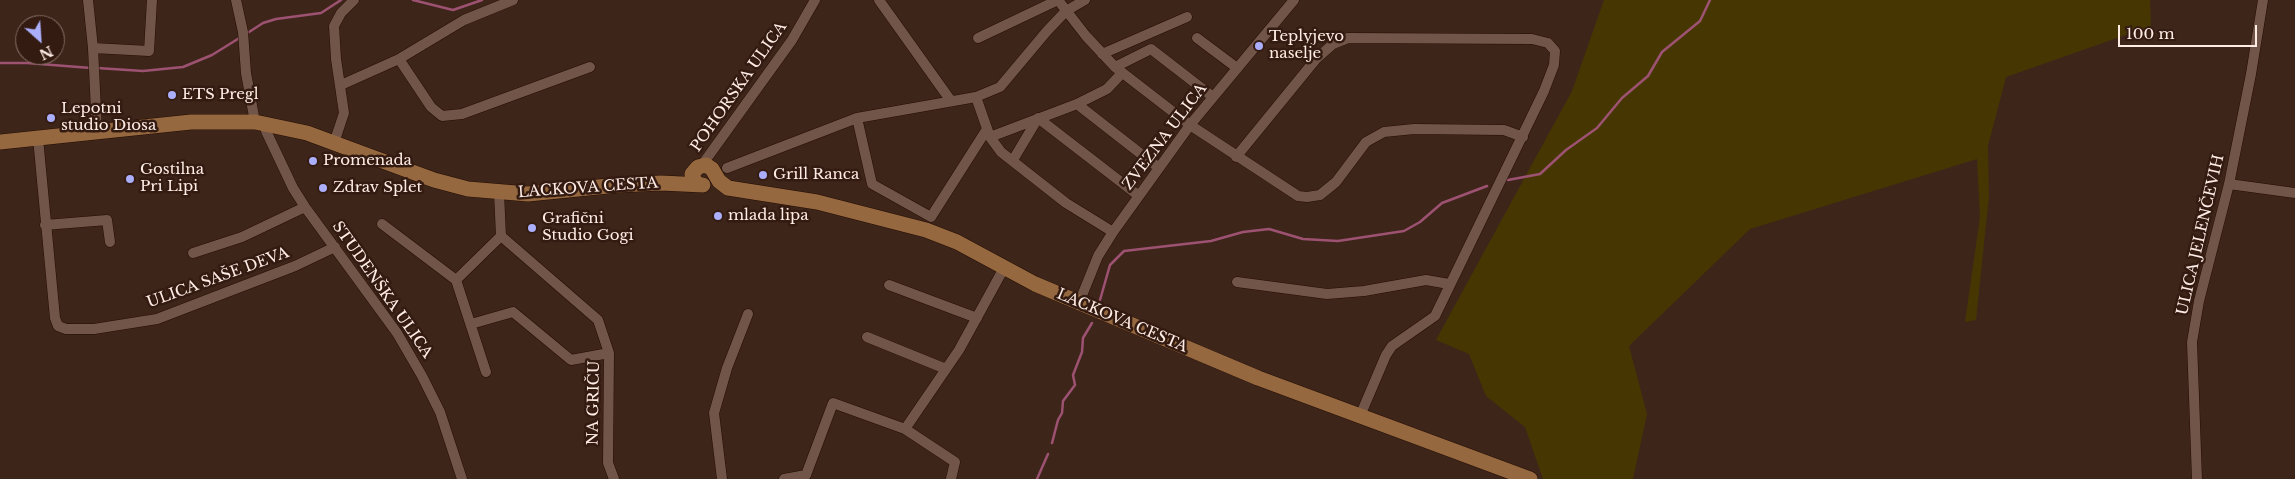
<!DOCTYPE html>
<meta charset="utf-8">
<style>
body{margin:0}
#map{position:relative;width:2295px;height:479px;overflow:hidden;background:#3e251a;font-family:"Libre Baskerville",serif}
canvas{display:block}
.north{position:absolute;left:15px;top:15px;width:50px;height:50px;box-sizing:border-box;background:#341b11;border:1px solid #856f66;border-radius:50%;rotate:154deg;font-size:14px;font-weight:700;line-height:20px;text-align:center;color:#feece5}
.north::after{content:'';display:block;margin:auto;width:18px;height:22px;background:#abaffb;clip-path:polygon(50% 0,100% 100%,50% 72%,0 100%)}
.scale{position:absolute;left:2118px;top:25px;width:139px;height:22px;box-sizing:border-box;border:2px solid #feece5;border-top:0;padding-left:6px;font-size:15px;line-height:18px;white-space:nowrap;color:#feece5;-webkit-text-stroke:4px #341b11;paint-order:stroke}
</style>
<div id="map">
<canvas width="2295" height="479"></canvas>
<div class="north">N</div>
<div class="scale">100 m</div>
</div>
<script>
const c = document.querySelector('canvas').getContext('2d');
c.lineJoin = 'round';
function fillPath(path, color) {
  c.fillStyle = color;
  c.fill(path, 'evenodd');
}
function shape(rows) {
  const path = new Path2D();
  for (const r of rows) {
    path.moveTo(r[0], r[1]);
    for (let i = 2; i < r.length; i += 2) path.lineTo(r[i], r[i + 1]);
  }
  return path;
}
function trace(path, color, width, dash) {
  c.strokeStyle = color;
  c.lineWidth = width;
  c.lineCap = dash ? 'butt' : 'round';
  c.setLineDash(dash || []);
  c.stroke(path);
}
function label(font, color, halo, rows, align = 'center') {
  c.font = font + ' "Libre Baskerville",serif';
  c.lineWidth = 5;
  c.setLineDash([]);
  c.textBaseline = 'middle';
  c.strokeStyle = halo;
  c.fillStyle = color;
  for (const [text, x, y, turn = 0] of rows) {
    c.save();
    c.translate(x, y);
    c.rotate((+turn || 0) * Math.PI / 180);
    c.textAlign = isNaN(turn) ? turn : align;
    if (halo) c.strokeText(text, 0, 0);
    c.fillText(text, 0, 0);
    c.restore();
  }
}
fillPath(shape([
 [1604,0,2150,0,2151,26,2006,77,1988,146,1989,196,1976,320,1965,322,1980,217,1977,159,1750,229,1629,346,1647,414,1633,479,1543,479,1525,427,1486,396,1469,354,1436,340,1572,91]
]), '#463702');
trace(shape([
 [413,0,453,10,482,0],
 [246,34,263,23,276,19,321,13,341,0],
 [0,63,27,63,91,68],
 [97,68,143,71,183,67,212,55,241,37],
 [1508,180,1540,174,1566,150,1597,128,1622,98,1648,76,1662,52,1700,21,1710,0],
 [1100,300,1110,265,1124,251,1211,241,1243,232,1269,229,1303,239,1338,241,1404,231,1420,222,1442,203,1487,186],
 [1052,443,1058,420,1062,413,1063,401,1075,385,1073,375,1082,352,1083,338,1092,323],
 [1037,479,1048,454]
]), '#9d5272', 2.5);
const street = shape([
 [88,0,93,48,97,132],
 [236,0,243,32,246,73,255,122],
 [879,0,951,101],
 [1058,0,1086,36,1115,67,1190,125,1298,196,1307,197,1320,195,1336,182,1366,142,1384,132,1414,129,1504,130,1523,137],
 [978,38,1058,0],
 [1197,38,1237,68],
 [93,48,149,51,152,0],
 [1102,54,1187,17],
 [399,59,431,107,442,116,462,114,590,67],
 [1115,67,1151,49,1213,97],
 [341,85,399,59,464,20,513,0],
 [976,97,990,137,1001,152,1066,203,1113,232],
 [1077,104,1159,168],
 [857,118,872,184,931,217,987,129],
 [266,124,266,131,293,188,305,207,397,333,422,376,440,412,462,479],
 [990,137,1077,104,1107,89,1122,73],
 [38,138,55,318,58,326,66,329,94,329,157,319,295,266,335,247],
 [334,143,344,113,336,59,334,26,341,13,354,0],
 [1236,157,1316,59,1333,44,1348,38,1532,39,1548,43,1555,51,1554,65,1544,91,1435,316,1392,346,1386,355,1360,416],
 [1013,160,1038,118,1139,196],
 [702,165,792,40,815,0],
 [727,168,857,118,976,97,1000,87,1047,31,1066,11,1085,0],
 [2229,184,2295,193],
 [499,193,501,236,598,320,609,353,608,463,614,479],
 [382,224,456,280,486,372],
 [45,225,107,220,110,242],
 [193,253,242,237,305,207],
 [456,280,501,236],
 [1237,282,1327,294,1364,291,1426,280,1449,284],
 [889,285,977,318],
 [1079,303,1098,256,1113,232,1190,125,1294,0],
 [471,324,513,312,571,360,609,353],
 [867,337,946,369],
 [722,479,714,413,727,368,748,314],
 [784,479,806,475,833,403,905,429],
 [951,479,955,462,905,429,959,350,1004,268],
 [2197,479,2192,342,2199,301,2229,184,2251,74,2263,0]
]);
const secondary = shape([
 [0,142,191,122,255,122,307,133,434,180,468,189,528,194,618,185,661,183,703,185],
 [699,185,693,179,692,174,698,167,706,165,712,169,719,181,728,188,817,202,926,230,957,242,1035,284,1258,378,1530,479]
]);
trace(street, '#240d04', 11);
trace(secondary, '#240d04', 16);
trace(street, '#725549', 10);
trace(secondary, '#95683f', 15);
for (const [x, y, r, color] of [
 [1259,46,5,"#abaffb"],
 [172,95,5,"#abaffb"],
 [51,118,5,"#abaffb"],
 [313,161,5,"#abaffb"],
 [763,175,5,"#abaffb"],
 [130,179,5,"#abaffb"],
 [323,188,5,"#abaffb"],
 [718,216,5,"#abaffb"],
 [532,228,5,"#abaffb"]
]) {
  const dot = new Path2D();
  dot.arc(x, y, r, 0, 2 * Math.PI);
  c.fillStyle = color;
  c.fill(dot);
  trace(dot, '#341b11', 2);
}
label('15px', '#feece5', '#341b11', [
 ["Teplyjevo",1269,37],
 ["naselje",1269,54],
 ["ETS Pregl",182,95],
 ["Lepotni",61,109],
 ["studio Diosa",61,126],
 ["Promenada",323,161],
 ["Gostilna",140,170],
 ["Pri Lipi",140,187],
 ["Grill Ranca",773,175],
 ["Zdrav Splet",333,188],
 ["mlada lipa",728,216],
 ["Grafični",542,219],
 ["Studio Gogi",542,236]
], 'left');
label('15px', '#feece5', '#341b11', [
 ["POHORSKA ULICA",739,87,-55],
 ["ZVEZNA ULICA",1165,137,-53],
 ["LACKOVA CESTA",588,188,-4],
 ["ULICA JELENČEVIH",2201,235,-77],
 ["ULICA SAŠE DEVA",218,278,-20],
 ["STUDENŠKA ULICA",382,290,55],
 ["LACKOVA CESTA",1122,321,23],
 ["NA GRIČU",594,403,-89]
]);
</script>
